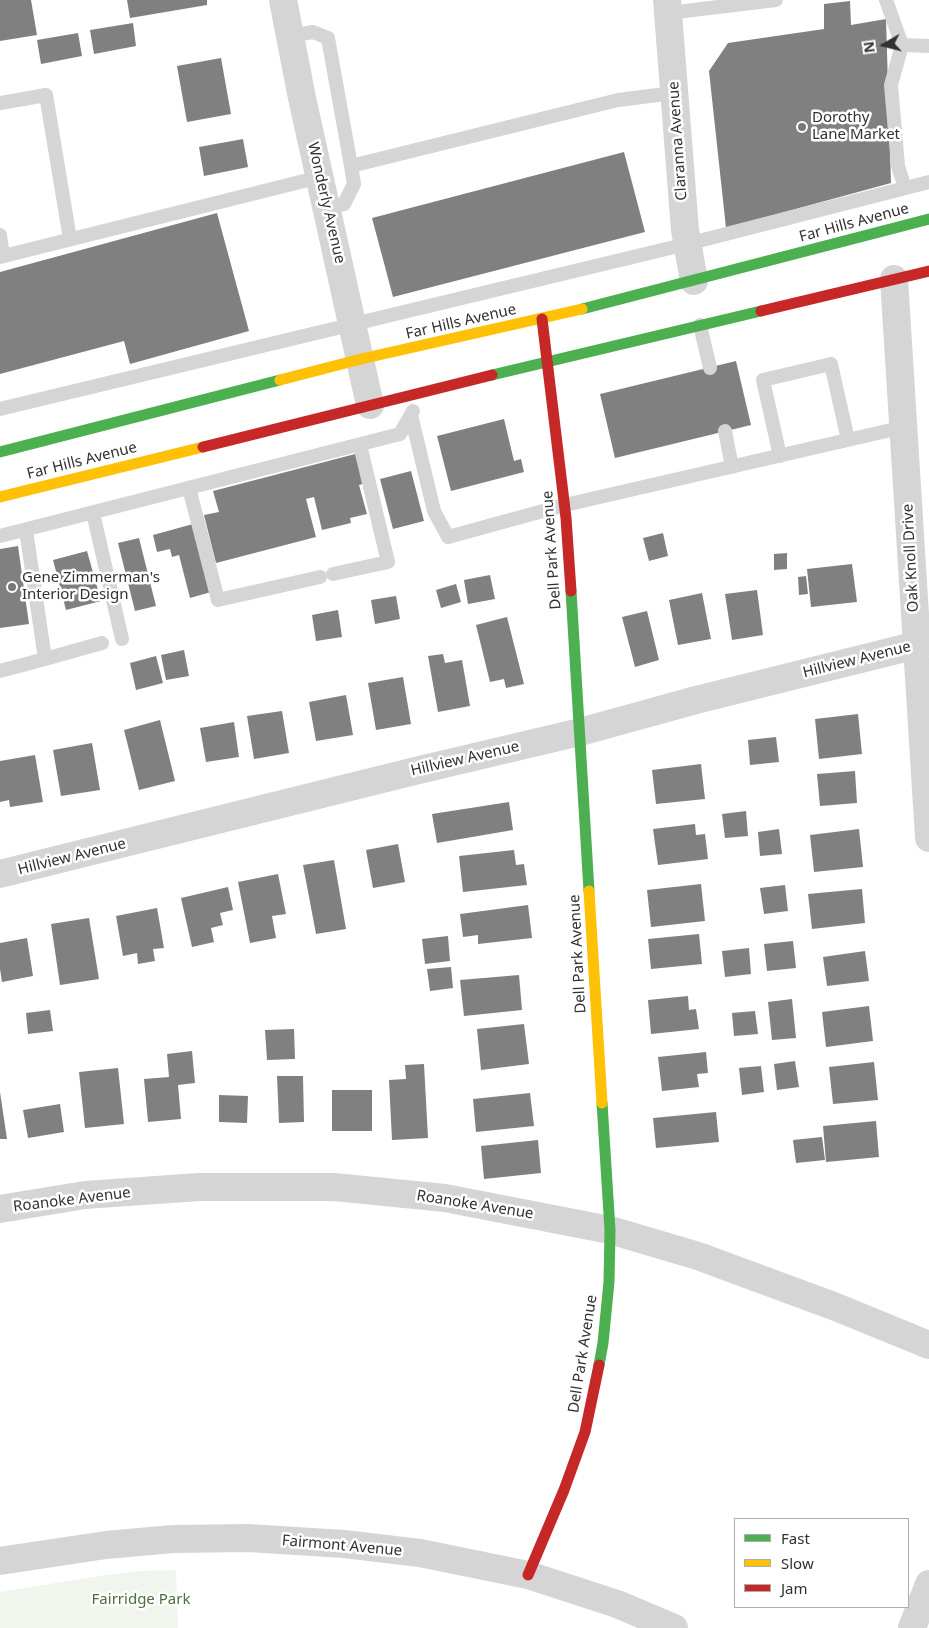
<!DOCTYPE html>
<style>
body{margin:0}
#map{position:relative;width:929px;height:1628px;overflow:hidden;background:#fff;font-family:"Noto Sans",sans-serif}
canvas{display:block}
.legend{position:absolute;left:734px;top:1518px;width:175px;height:90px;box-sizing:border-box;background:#fff;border:1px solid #adadad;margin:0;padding:6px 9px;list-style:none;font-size:15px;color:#313131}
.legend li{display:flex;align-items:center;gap:10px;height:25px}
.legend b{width:25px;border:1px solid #adadad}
.north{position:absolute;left:859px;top:20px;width:50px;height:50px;-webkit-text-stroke:4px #fff;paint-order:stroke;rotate:262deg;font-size:14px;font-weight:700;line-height:20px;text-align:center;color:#313131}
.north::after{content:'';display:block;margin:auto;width:18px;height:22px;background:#313131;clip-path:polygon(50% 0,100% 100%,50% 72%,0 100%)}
</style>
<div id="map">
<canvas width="929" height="1628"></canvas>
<ul class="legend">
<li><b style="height:6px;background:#4caf50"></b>Fast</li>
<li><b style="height:6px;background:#ffc107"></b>Slow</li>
<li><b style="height:6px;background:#c62828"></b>Jam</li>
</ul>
<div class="north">N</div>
</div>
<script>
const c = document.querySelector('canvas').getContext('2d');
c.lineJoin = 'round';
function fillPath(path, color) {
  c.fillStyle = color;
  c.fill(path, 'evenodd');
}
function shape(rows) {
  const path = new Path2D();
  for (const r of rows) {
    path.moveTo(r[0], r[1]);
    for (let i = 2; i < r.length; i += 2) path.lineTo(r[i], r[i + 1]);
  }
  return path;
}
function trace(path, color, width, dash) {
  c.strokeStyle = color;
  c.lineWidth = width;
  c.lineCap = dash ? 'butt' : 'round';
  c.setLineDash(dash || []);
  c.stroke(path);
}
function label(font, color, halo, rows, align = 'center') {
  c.font = font + ' "Noto Sans",sans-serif';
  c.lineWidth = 5;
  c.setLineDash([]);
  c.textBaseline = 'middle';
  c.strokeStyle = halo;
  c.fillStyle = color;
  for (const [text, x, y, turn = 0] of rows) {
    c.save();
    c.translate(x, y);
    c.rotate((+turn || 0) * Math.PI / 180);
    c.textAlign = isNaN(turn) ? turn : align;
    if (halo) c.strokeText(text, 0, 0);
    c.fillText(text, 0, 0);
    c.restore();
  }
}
fillPath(shape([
 [176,1570,178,1628,0,1628,0,1592,105,1575,142,1571]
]), '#f0f6ed');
fillPath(shape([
 [0,0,31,0,37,35,0,41],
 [127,0,207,0,207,5,130,18],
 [850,1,851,25,886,19,891,183,726,228,709,71,728,43,824,29,824,4],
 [133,23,136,46,94,54,90,30],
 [78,33,82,56,41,64,37,40],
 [221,58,231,114,187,122,177,66],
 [243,139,248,167,204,176,199,147],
 [624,152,645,232,393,297,372,218],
 [217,213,249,331,130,364,124,341,0,374,0,272],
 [736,361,751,425,615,458,600,394],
 [504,419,514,461,521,459,524,472,451,491,437,436],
 [359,453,366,483,359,485,367,514,350,518,351,523,322,530,314,497,306,499,316,537,216,563,204,515,219,512,213,491],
 [411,471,424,521,393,529,380,479],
 [193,524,211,592,190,598,179,555,172,557,170,549,157,552,153,535],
 [663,533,668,556,649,561,643,538],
 [139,538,156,606,135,611,118,543],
 [18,546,29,624,0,628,0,549],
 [87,551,101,601,66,610,53,560],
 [787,553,787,569,774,570,774,554],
 [852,564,857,602,811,607,807,569],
 [490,575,495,599,468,604,464,580],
 [806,576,808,594,799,595,798,577],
 [456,584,461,602,441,608,436,590],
 [757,590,763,635,732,640,725,594],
 [702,593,711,639,678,645,669,600],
 [396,596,400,619,375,624,371,600],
 [338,610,342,637,316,641,312,615],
 [647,611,659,660,635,667,622,617],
 [507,617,524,684,506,688,504,679,490,682,476,625],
 [184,650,189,676,166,680,161,655],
 [443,654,445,663,462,660,470,706,438,712,428,656],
 [156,656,163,683,136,690,130,663],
 [403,677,411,724,376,730,368,683],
 [346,695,353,735,316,741,309,702],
 [282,711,289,753,254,759,247,716],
 [858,714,862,754,819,759,815,719],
 [160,720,175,781,139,790,124,730],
 [234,722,239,757,206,762,200,728],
 [776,737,779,762,750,765,748,740],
 [92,743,100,790,61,796,53,750],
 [35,755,43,802,10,807,9,800,0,802,0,761],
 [701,764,705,799,656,804,652,770],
 [855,771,857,803,820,806,817,774],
 [509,802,513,830,437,843,432,814],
 [746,811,748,836,725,838,722,814],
 [695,824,696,835,705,834,708,859,658,865,653,829],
 [779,829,782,854,760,856,758,832],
 [859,829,863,867,814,872,810,835],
 [398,844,405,882,373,888,366,850],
 [514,850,516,865,524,864,527,885,463,892,459,856],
 [334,860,346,929,316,934,303,865],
 [278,874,286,914,272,916,276,938,250,943,238,882],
 [701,884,705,921,651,927,647,890],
 [785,885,788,911,764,914,760,888],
 [228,887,233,910,220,913,223,925,211,928,214,942,192,947,181,898],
 [862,889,865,923,812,929,808,894],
 [528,905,532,938,478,944,478,935,463,937,460,914],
 [157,908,164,948,153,949,155,961,138,964,137,953,123,956,116,916],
 [89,918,99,979,60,985,51,924],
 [699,934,702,964,651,969,648,939],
 [448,936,450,961,425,964,422,939],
 [27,938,33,976,2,982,0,969,0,943],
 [793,941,796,968,767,971,764,944],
 [749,948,751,974,725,977,722,951],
 [865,951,869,981,827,986,823,957],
 [451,967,453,988,430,991,427,969],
 [519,975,522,1010,464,1016,460,980],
 [688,996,689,1010,696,1009,699,1029,651,1034,648,1000],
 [792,999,796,1038,772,1040,768,1002],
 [869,1006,873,1041,826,1047,822,1012],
 [50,1010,53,1031,28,1034,26,1013],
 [755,1011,758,1034,734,1036,732,1013],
 [524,1024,529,1064,481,1070,477,1029],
 [294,1029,295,1059,267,1060,265,1030],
 [192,1051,195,1083,178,1085,181,1119,148,1122,144,1079,169,1077,167,1054],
 [706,1052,708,1073,697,1074,699,1087,662,1091,658,1057],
 [795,1061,799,1087,777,1090,774,1064],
 [874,1062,878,1100,833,1104,829,1067],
 [424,1064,428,1138,392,1140,389,1080,406,1079,405,1065],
 [761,1066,764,1092,742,1095,739,1068],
 [118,1068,124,1124,85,1128,79,1072],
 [277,1076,303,1076,304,1122,279,1123],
 [332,1090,372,1090,372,1131,332,1131],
 [0,1092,7,1139,0,1139],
 [530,1093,534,1126,476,1132,473,1099],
 [219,1095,248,1096,247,1123,219,1122],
 [60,1104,64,1132,28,1138,23,1110],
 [716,1112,719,1142,656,1148,653,1118],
 [876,1121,879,1157,826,1162,823,1126],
 [822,1137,825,1160,796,1163,793,1140],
 [538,1140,541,1173,484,1179,481,1146]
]), '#808080');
trace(shape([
 [886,0,902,45,891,85,898,166,905,188],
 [668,13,776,0],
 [290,36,313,32,328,38,351,166],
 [902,45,929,46],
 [0,103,46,95,70,239],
 [327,207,344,204,354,184,351,166,618,100,674,93],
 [0,235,3,256],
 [0,257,320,177],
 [700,325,710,368],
 [0,409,687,244,929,182],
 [411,415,434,511,448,537,565,505,904,427],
 [725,431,732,467],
 [780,456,763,380,831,364,848,440],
 [189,488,218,600,320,577],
 [93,513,122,639],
 [0,536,400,434,413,411],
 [333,574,388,562,360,445],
 [45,659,102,643],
 [0,671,45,659,26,530]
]), '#d5d5d5', 14);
trace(shape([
 [283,0,302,98,370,405],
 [667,0,685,230,694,281],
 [894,279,929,838],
 [0,874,415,771,580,732,696,700,929,642],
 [0,1209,85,1195,199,1187,334,1187,445,1198,610,1230,698,1256,836,1307,929,1345],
 [0,1561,106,1545,173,1539,248,1538,344,1544,420,1553,528,1575,617,1604,674,1628],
 [912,1628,929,1584]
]), '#d5d5d5', 28);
trace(shape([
 [582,309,929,219],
 [492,375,761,311],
 [0,452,280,380],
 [571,591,589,891],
 [599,1365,603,1343,609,1282,610,1230,602,1103]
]), '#4caf50', 11);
trace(shape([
 [280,380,361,359,582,309],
 [0,497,203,447],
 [589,891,602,1103]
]), '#ffc107', 11);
trace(shape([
 [761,311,929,271],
 [542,319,566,518,571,591],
 [203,447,492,375],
 [528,1575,564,1490,585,1432,599,1365]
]), '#c62828', 11);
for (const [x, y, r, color] of [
 [802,127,5,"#797979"],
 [12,587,5,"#797979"]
]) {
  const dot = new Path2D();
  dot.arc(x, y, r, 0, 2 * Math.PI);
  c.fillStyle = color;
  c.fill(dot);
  trace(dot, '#fff', 2);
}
label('15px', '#313131', '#fff', [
 ["Dorothy",812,118],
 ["Lane Market",812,135],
 ["Gene Zimmerman's",22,578],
 ["Interior Design",22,595]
], 'left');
label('15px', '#313131', '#fff', [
 ["Claranna Avenue",678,141,-94],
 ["Wonderly Avenue",326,203,77],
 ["Far Hills Avenue",854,223,-15],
 ["Far Hills Avenue",461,322,-13],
 ["Far Hills Avenue",82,461,-14],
 ["Dell Park Avenue",552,550,-94],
 ["Oak Knoll Drive",911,558,-93],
 ["Hillview Avenue",857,660,-14],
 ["Hillview Avenue",465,759,-13],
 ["Hillview Avenue",72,857,-14],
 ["Dell Park Avenue",578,954,-93],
 ["Roanoke Avenue",72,1200,-7],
 ["Roanoke Avenue",475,1205,9],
 ["Dell Park Avenue",583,1354,-81],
 ["Fairmont Avenue",342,1546,5]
]);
label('15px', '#49703a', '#fff', [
 ["Fairridge Park",141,1600]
]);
</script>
